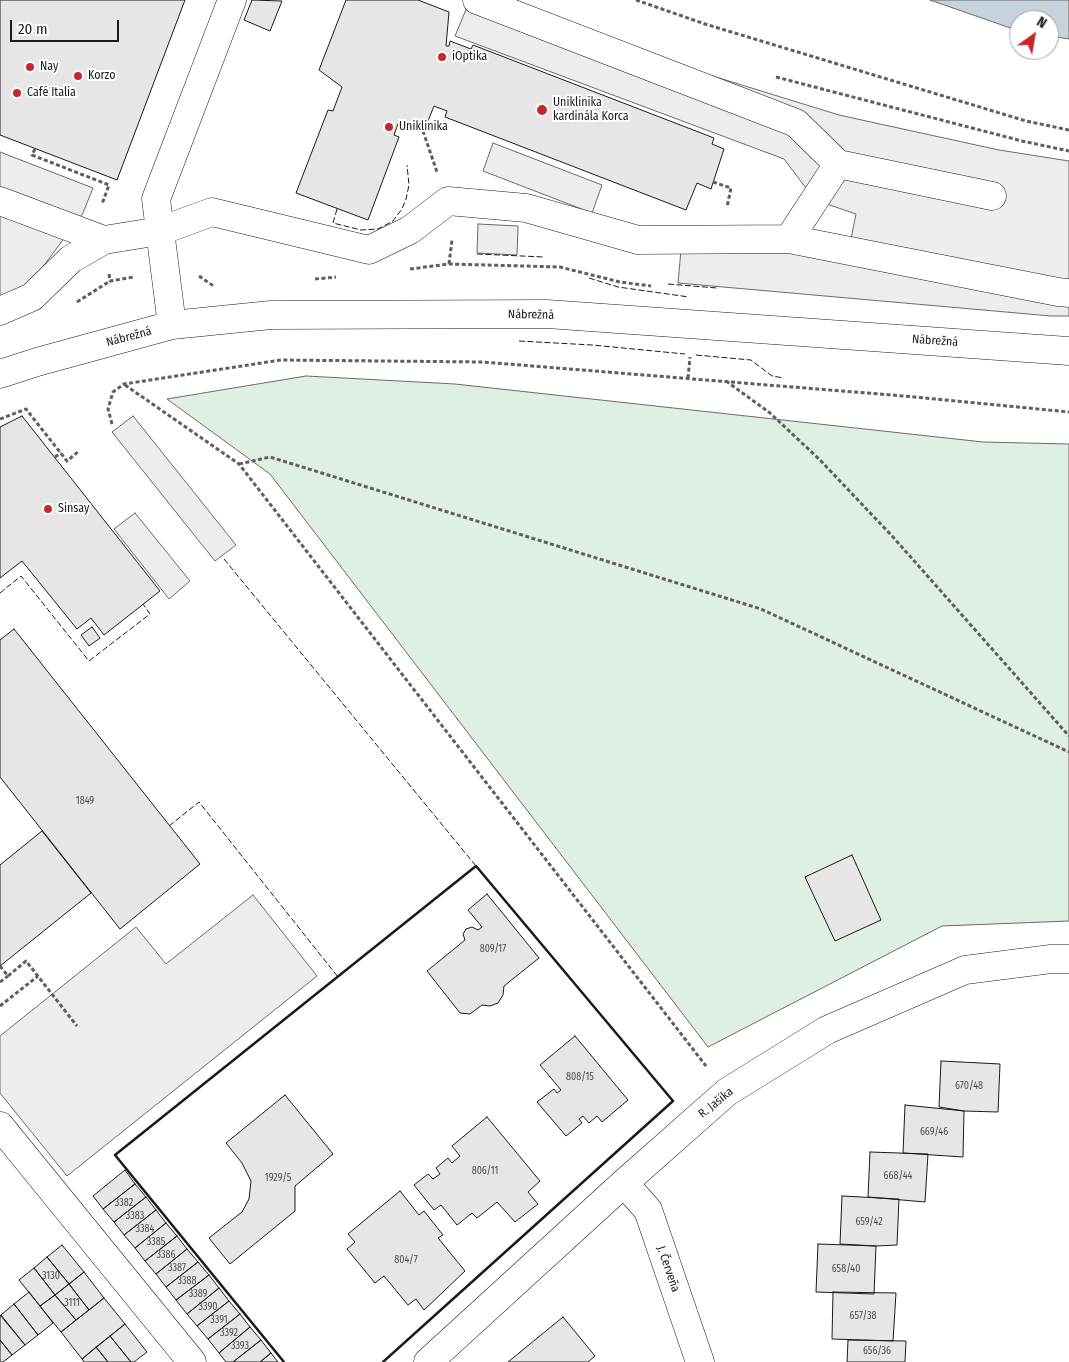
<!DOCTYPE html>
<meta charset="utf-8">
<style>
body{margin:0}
#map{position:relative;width:1069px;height:1362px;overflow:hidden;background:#fff;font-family:"Fira Sans Condensed",sans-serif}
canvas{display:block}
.north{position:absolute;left:1009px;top:10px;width:50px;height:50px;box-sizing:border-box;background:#fff;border:1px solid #a3a3a3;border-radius:50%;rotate:32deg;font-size:14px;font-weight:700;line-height:20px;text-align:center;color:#1a1a1a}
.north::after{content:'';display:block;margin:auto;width:18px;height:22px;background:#c62828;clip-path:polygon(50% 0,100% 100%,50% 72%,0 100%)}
.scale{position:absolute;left:10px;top:20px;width:109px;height:22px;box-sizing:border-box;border:2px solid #1a1a1a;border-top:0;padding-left:6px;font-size:15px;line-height:18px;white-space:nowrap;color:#1a1a1a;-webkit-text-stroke:4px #fff;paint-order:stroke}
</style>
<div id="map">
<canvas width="1069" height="1362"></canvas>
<div class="north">N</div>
<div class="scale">20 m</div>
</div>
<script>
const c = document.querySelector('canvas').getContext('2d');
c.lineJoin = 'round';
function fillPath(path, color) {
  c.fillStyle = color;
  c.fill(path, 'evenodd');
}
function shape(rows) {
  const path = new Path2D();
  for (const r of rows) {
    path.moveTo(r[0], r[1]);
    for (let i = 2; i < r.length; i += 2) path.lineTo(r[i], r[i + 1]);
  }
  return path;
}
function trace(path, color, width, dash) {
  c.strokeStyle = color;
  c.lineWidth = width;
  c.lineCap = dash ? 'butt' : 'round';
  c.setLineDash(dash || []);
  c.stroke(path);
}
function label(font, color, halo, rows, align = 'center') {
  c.font = font + ' "Fira Sans Condensed",sans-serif';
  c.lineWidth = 4;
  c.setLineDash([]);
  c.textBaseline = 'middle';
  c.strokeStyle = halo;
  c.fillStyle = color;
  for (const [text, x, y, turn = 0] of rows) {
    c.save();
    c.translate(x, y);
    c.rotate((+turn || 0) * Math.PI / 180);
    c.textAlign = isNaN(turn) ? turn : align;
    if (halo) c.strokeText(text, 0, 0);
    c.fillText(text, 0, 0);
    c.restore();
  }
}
const green = shape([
 [306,376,455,384,983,442,1069,444,1069,921,942,926,708,1047,270,474,167,399,306,376]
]);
fillPath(green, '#e0efe3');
trace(green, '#6a6a6a', 1);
const parking = shape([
 [470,0,516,0,664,61,839,115,999,150,1069,161,1069,316,1051,316,678,283,682,239,848,254,856,214,815,200,784,159,455,36,470,0],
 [493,143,602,185,592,213,483,171,493,143],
 [0,152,93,188,83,213,30,284,0,297,0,152],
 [478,224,518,226,517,255,477,253,478,224],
 [133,416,236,545,215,561,112,432,133,416],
 [135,513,190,581,169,599,114,529,135,513],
 [253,895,317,976,67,1176,0,1093,0,1036,136,927,166,964,253,895]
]);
fillPath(parking, '#ededed');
trace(parking, '#6a6a6a', 1);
const water = shape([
 [930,0,1069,0,1069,39,1049,36,1049,20,1019,20,1019,31,930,0]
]);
fillPath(water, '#c6d2dc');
trace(water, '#6a6a6a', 1);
const building = shape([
 [0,0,185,0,117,180,0,135,0,0],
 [252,0,282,1,270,31,244,20,252,0],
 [346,0,418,0,449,12,446,46,449,46,450,41,471,49,473,45,714,138,712,144,724,149,711,189,697,183,686,210,445,117,447,111,434,106,424,131,399,121,394,135,399,137,368,220,296,193,328,110,333,111,342,87,319,70,346,0],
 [22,416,160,591,104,635,91,618,77,629,22,561,0,578,0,427,22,416],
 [92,627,100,638,89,646,81,635,92,627],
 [14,629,200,864,120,929,0,777,0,640,14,629],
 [42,831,91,893,0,966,0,865,42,831],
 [852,855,881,920,835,941,805,877,852,855],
 [487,894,539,958,504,986,503,995,498,1003,490,1006,482,1005,470,1014,460,1013,427,971,465,940,463,934,466,929,472,927,478,930,482,927,468,910,487,894],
 [575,1036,628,1100,602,1122,597,1116,589,1123,583,1116,579,1119,582,1123,566,1136,537,1102,554,1089,557,1093,561,1090,540,1065,575,1036],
 [941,1061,1000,1064,998,1112,964,1111,939,1107,941,1061],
 [285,1095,333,1154,295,1186,295,1211,230,1264,209,1238,242,1212,249,1199,251,1181,242,1163,226,1143,285,1095],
 [905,1105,964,1111,963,1157,903,1153,905,1105],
 [487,1117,540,1181,528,1192,538,1204,515,1222,497,1202,477,1218,472,1213,457,1225,441,1205,434,1210,414,1185,428,1174,433,1179,440,1174,436,1168,448,1158,452,1163,460,1156,452,1146,487,1117],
 [870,1152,928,1154,925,1202,868,1197,870,1152],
 [125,1170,135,1184,103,1209,93,1196,125,1170],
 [135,1184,146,1197,114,1222,103,1209,135,1184],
 [400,1191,419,1215,424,1211,443,1235,438,1238,465,1271,424,1310,416,1299,408,1305,384,1276,375,1283,347,1249,355,1242,348,1234,400,1191],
 [842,1196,899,1199,897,1245,876,1246,840,1244,842,1196],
 [146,1197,156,1210,124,1235,114,1222,146,1197],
 [156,1210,166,1223,135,1248,124,1235,156,1210],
 [166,1223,177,1236,145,1261,135,1248,166,1223],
 [177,1236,187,1249,156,1274,145,1261,177,1236],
 [818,1244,876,1246,874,1294,816,1292,818,1244],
 [62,1245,84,1272,69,1284,47,1257,62,1245],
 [187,1249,198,1262,166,1287,156,1274,187,1249],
 [47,1257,69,1284,55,1295,34,1268,47,1257],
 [198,1262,209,1275,176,1300,166,1287,198,1262],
 [34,1268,55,1295,40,1306,19,1280,34,1268],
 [84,1272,104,1298,89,1310,69,1284,84,1272],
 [209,1275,219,1288,187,1314,176,1300,209,1275],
 [69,1284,89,1310,76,1320,55,1295,69,1284],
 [219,1288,229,1301,197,1326,187,1314,219,1288],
 [29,1292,53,1323,38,1335,14,1304,29,1292],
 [833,1292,896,1293,893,1341,832,1339,833,1292],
 [55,1295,76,1320,61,1332,40,1306,55,1295],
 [104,1298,125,1324,82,1359,61,1332,104,1298],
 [229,1301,240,1314,208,1339,197,1326,229,1301],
 [14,1304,38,1335,25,1345,1,1315,14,1304],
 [240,1314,250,1327,219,1353,208,1339,240,1314],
 [0,1315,25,1345,12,1355,0,1340,0,1315],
 [563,1317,595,1356,588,1362,508,1362,563,1317],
 [125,1324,147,1352,134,1362,131,1362,110,1336,125,1324],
 [250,1327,261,1340,233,1362,226,1362,219,1353,250,1327],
 [110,1336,131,1362,108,1362,96,1347,110,1336],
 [0,1340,12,1355,3,1362,0,1362,0,1340],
 [261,1340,271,1353,260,1362,233,1362,261,1340],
 [848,1340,906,1341,905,1362,847,1362,848,1340],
 [96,1347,108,1362,84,1362,82,1359,96,1347],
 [271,1353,278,1362,260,1362,271,1353]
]);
fillPath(building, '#e6e6e6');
trace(building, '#1a1a1a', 1);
const minor = shape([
 [477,0,796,123,838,164],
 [0,201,104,240],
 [789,239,838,164,992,196],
 [0,311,32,297,71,259,104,240,160,231,212,212,369,250,410,230,448,201,526,208,638,240,789,239,1058,292,1069,293],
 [172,325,156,199,232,0],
 [0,374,37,362,172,325,271,315,547,314,1069,351],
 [0,1126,192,1362],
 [624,1183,648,1210,700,1362],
 [428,1362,624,1183,727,1092,827,1030,965,970,1051,959,1069,959]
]);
trace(minor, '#1a1a1a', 29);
trace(shape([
 [636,0,705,24,1026,121,1069,130],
 [776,77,1022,141,1069,151],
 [423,131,437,172],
 [35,149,32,155,109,185,102,204],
 [713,182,731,188,727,207],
 [449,264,452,240],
 [410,269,449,264,560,267,620,282,651,286],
 [109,274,110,281,134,277],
 [199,276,215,287],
 [315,279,336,277],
 [77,302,110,281],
 [688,378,690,357],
 [726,381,770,413,820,460,893,537,1069,736],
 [125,385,239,464,706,1066],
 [0,419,26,409,67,461,79,451],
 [112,424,108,409,113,392,124,384,281,360,483,362,904,396,1069,412],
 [55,457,61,453],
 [239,464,270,457,761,609,1069,752],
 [0,966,8,976,26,961,77,1026],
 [0,982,8,976],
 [0,1006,38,976]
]), '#5f5f5f', 3, [4, 2.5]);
trace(minor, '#fff', 28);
trace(shape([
 [337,209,333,223,361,230,378,229,393,221,402,209,406,199,409,185,407,165],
 [477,254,544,257],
 [589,278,618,287,689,297],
 [668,284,717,288],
 [519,341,592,345,685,354],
 [696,355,751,360,772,376,784,378],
 [224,559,476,866],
 [0,593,21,576,89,661,150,614,143,604],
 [169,826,199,802,338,977]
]), '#1a1a1a', 1, [6, 2.5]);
trace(shape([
 [284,1362,115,1155,476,866,673,1101,383,1362]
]), '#1a1a1a', 2.5);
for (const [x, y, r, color] of [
 [442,57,5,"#c62828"],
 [30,67,5,"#c62828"],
 [78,76,5,"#c62828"],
 [17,93,5,"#c62828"],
 [542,110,6,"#c62828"],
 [389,127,5,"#c62828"],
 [48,509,5,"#c62828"]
]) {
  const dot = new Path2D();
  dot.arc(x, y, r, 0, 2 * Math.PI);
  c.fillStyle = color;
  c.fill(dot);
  trace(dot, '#fff', 2);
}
label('10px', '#4d4d4d', null, [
 ["1849",85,801],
 ["809/17",493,949],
 ["808/15",580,1077],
 ["670/48",969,1086],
 ["669/46",934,1132],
 ["806/11",485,1171],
 ["668/44",898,1176],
 ["1929/5",278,1178],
 ["3382",124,1203],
 ["3383",135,1216],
 ["659/42",869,1222],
 ["3384",145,1229],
 ["3385",156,1242],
 ["3386",166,1255],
 ["804/7",406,1260],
 ["3387",177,1268],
 ["658/40",846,1269],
 ["3130",51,1276],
 ["3388",187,1281],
 ["3389",198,1294],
 ["3111",72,1303],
 ["3390",208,1307],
 ["657/38",863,1316],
 ["3391",219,1320],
 ["3392",229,1333],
 ["3393",240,1346],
 ["656/36",877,1351]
]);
label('12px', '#1a1a1a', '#fff', [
 ["iOptika",452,57],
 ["Nay",40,67],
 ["Korzo",88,76],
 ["Café Italia",27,93],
 ["Uniklinika",553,103],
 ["kardinála Korca",553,117],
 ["Uniklinika",399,127],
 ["Sinsay",58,509]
], 'left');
label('12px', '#1a1a1a', '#fff', [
 ["Nábrežná",531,315,1],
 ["Nábrežná",129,337,-15],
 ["Nábrežná",935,341,4],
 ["R. Jašíka",716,1103,-39],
 ["J. Červeňa",668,1269,71]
]);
</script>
